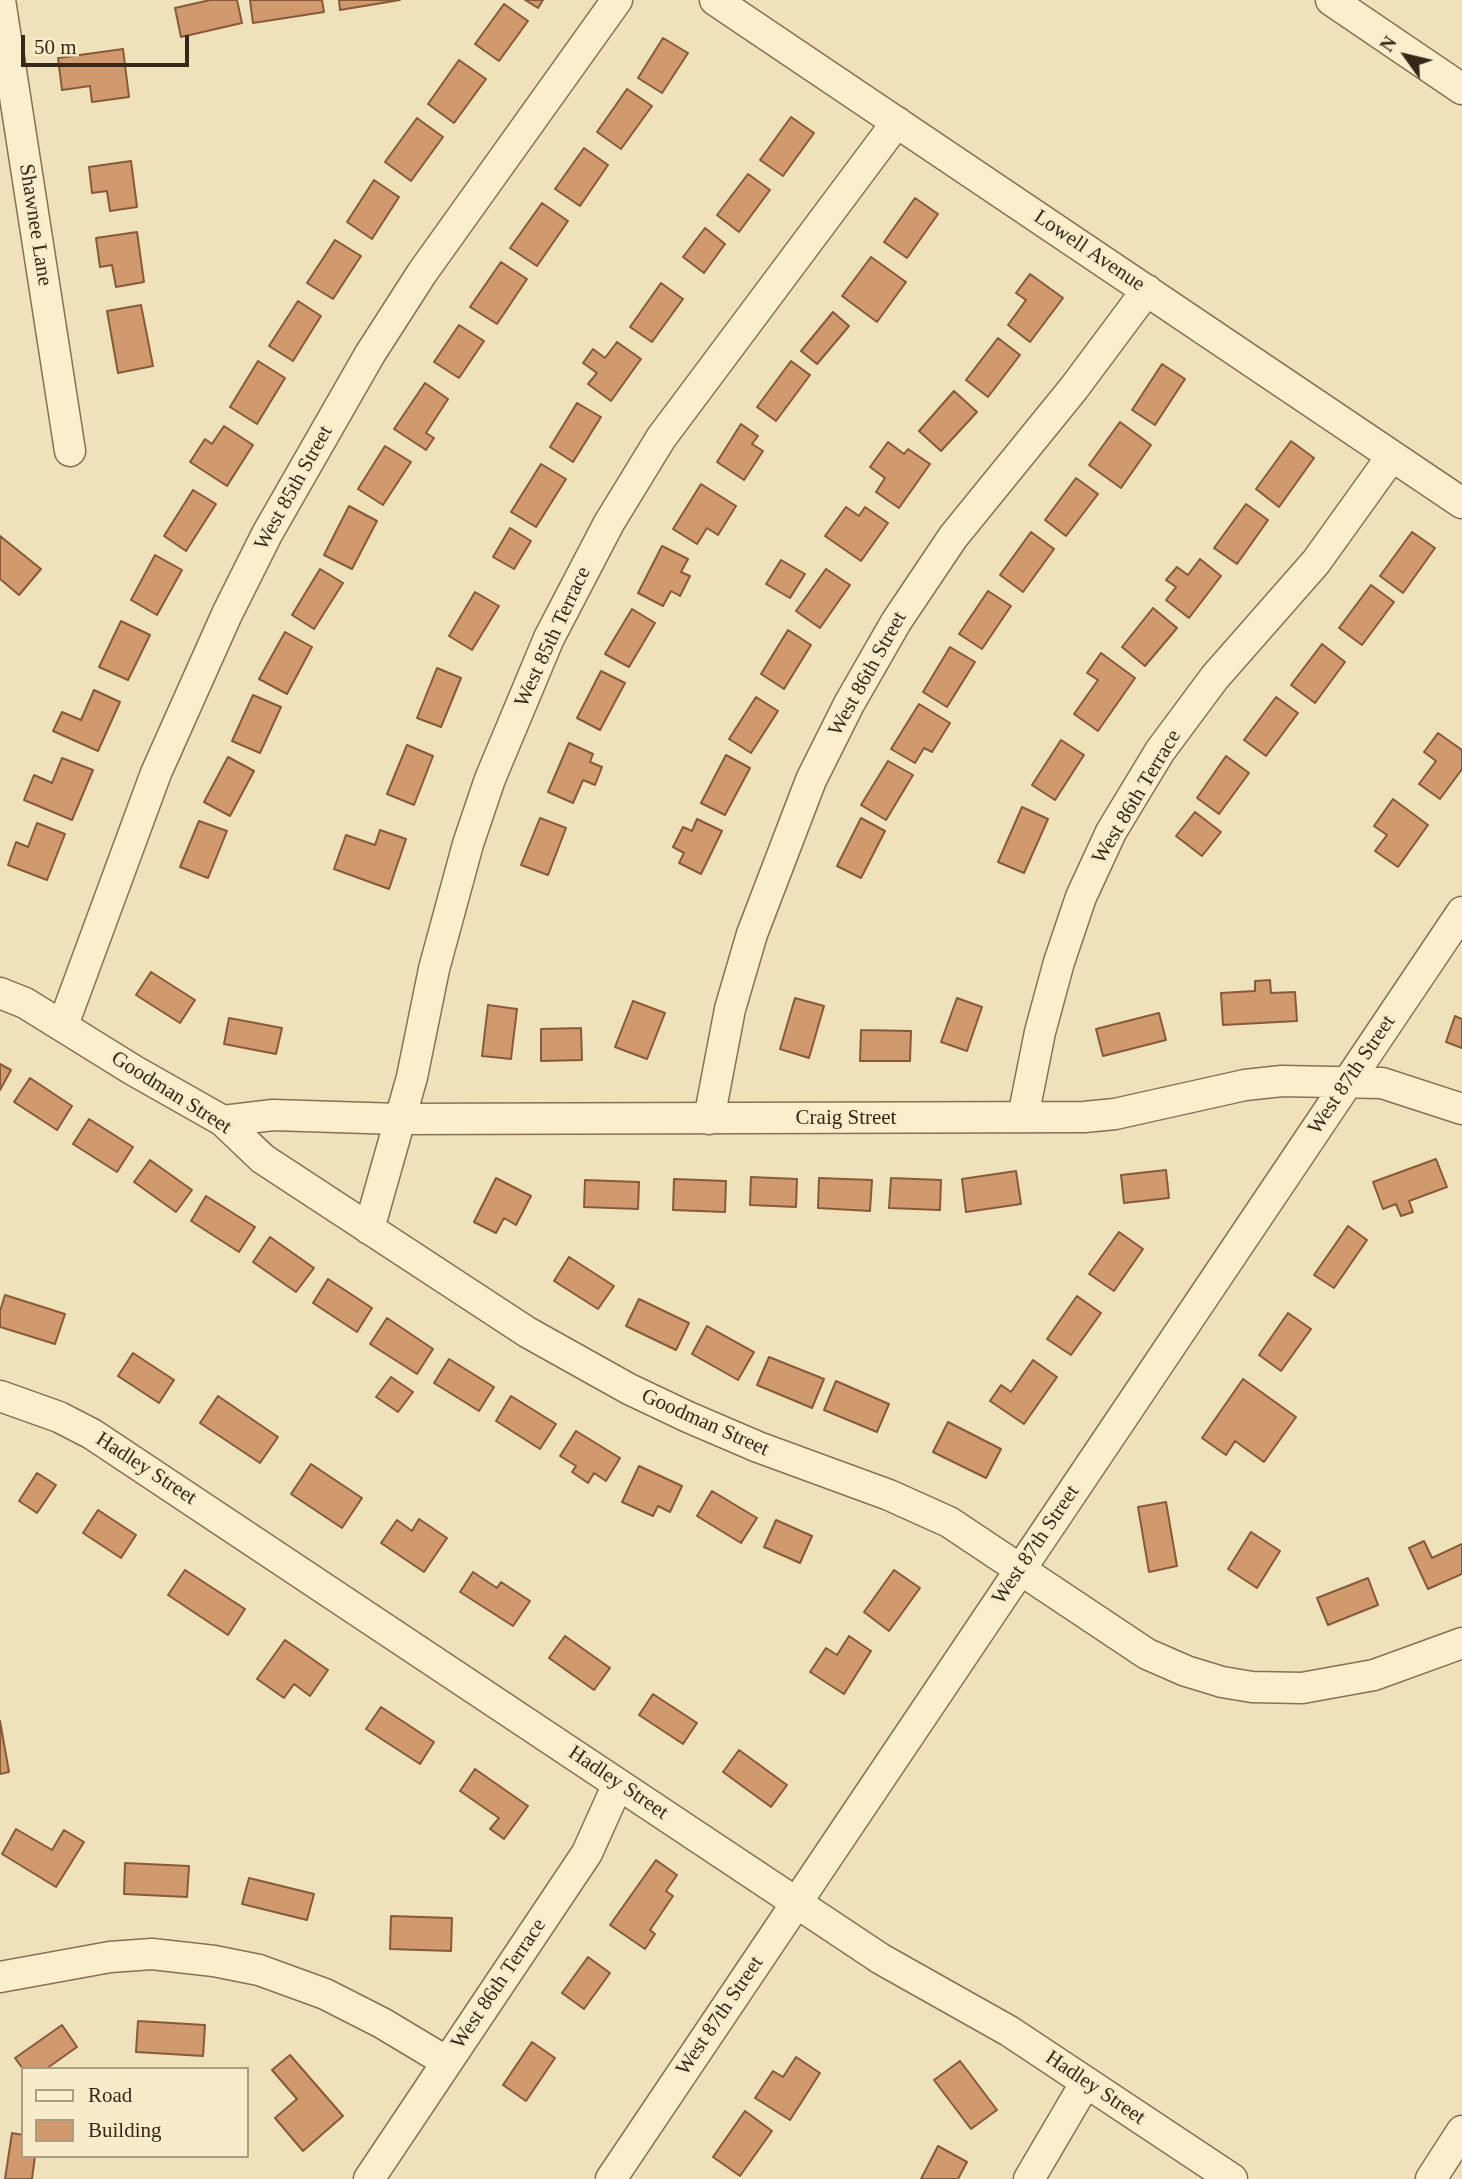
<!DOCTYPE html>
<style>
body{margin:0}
#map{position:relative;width:1462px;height:2179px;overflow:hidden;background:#efe1ba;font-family:"Times New Roman",serif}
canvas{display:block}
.legend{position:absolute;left:21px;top:2067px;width:228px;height:91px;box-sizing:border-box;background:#f7ebca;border:2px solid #a99d84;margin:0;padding:9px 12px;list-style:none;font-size:21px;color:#35281a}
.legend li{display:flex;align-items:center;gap:14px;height:35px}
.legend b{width:35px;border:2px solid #a99d84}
.north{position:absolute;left:1371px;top:21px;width:70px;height:70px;-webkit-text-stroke:5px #f7ebca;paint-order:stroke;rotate:304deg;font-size:19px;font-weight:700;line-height:28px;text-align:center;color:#35281a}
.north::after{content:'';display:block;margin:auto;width:24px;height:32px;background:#35281a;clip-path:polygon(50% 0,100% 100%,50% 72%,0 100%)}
.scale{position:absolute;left:21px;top:35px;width:168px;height:32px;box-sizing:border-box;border:4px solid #35281a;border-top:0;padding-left:9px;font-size:21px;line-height:24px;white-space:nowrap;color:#35281a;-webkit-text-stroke:5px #f7ebca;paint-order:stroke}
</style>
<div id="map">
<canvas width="1462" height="2179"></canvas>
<ul class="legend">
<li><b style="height:9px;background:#faeecd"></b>Road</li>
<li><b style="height:19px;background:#d0996e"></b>Building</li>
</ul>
<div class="north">N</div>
<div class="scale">50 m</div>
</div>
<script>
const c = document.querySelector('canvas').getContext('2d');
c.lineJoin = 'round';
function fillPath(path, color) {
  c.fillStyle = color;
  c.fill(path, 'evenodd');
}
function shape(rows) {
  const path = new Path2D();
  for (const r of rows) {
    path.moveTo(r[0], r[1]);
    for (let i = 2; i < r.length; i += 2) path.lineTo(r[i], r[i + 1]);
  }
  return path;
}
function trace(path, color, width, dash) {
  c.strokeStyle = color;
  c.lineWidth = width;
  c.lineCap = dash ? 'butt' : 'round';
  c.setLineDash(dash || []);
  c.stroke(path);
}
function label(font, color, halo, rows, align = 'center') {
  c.font = font + ' "Times New Roman",serif';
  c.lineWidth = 5;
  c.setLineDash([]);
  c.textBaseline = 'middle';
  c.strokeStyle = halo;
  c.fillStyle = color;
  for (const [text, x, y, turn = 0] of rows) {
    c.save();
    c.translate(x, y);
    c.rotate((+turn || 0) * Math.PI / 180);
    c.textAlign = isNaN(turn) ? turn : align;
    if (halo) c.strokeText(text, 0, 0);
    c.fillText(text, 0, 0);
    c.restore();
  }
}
const building = shape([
 [210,0,237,0,242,23,181,37,175,8,210,0],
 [250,0,322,0,324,12,253,23,250,0],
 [339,0,400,0,340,10,339,0],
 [525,0,543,0,538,8,525,0],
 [504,4,528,21,499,61,475,44,504,4],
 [663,38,688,53,662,93,638,78,663,38],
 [123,49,129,97,92,102,90,86,62,90,58,58,123,49],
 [459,60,486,79,454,123,428,104,459,60],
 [627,89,652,106,621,149,597,132,627,89],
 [791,117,814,133,783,176,760,160,791,117],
 [417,118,443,137,411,181,385,162,417,118],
 [584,148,608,165,580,206,555,189,584,148],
 [131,161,137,207,110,211,107,191,92,193,89,167,131,161],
 [748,174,770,190,739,232,717,215,748,174],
 [374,180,399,197,372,239,347,222,374,180],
 [915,198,938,214,907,258,884,242,915,198],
 [542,203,568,221,537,266,510,248,542,203],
 [705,228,725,244,704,273,683,257,705,228],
 [137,232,144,282,116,287,112,265,100,267,96,238,137,232],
 [335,240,361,256,333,299,307,283,335,240],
 [871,257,906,282,877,322,842,296,871,257],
 [501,262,527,279,497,324,470,307,501,262],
 [1030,274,1063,298,1030,342,1008,325,1026,300,1016,293,1030,274],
 [661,283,683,299,652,342,630,327,661,283],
 [298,301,321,316,293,361,269,346,298,301],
 [141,305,153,366,118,373,107,311,141,305],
 [833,312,849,326,817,364,801,351,833,312],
 [459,325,484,341,459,378,434,362,459,325],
 [998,338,1020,355,988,397,966,380,998,338],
 [617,342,641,359,611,401,588,384,597,373,583,363,593,349,605,358,617,342],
 [258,361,285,378,257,424,230,407,258,361],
 [791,361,810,375,776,421,757,407,791,361],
 [1162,364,1185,379,1155,425,1132,410,1162,364],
 [425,383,448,399,426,433,434,438,426,450,394,429,425,383],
 [954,391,977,412,941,451,919,431,954,391],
 [577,403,601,417,573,462,550,447,577,403],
 [1120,422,1151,445,1121,488,1089,465,1120,422],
 [741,424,758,436,752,444,763,451,744,480,717,462,741,424],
 [224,426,253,445,227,486,190,462,205,439,212,444,224,426],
 [1291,441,1314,458,1279,507,1256,489,1291,441],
 [888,442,904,454,908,449,930,464,899,508,876,492,885,478,870,467,888,442],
 [385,446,411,462,383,505,358,489,385,446],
 [541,464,566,479,536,527,511,512,541,464],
 [1076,478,1098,494,1066,536,1045,520,1076,478],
 [701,484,736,506,718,535,707,528,697,544,673,529,701,484],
 [193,490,216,504,186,551,164,536,193,490],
 [1246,504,1268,520,1237,564,1214,548,1246,504],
 [349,506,377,521,352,569,324,555,349,506],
 [846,507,859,516,865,507,888,523,861,561,825,536,846,507],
 [510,528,531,541,514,569,493,557,510,528],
 [1031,532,1054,549,1023,592,1000,575,1031,532],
 [1412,532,1435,548,1403,593,1380,576,1412,532],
 [0,536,41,569,19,595,0,579,0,536],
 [662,546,688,559,681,572,690,576,680,596,671,591,663,606,638,593,662,546],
 [155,555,182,570,157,615,131,600,155,555],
 [1200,559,1221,576,1189,618,1166,600,1176,587,1166,580,1177,567,1188,575,1200,559],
 [781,560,805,574,790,598,766,584,781,560],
 [320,569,343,583,314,629,292,615,320,569],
 [826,569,850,585,820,628,796,611,826,569],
 [1371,585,1394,602,1362,645,1339,628,1371,585],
 [988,591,1011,606,982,649,959,634,988,591],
 [475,592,499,606,472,650,449,636,475,592],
 [1153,608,1177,628,1145,666,1122,647,1153,608],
 [632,609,655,623,629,667,605,654,632,609],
 [121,621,150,635,128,680,99,667,121,621],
 [788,630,811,645,784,689,761,674,788,630],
 [285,632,312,647,287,694,259,679,285,632],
 [1322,644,1345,662,1315,703,1291,685,1322,644],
 [950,647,975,662,947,707,923,692,950,647],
 [1101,653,1135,678,1098,731,1074,714,1098,680,1087,673,1101,653],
 [437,668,461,678,441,727,417,718,437,668],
 [601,671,625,683,600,730,577,718,601,671],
 [94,690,120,702,98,751,53,731,62,712,81,720,94,690],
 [253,695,281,707,260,753,232,741,253,695],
 [756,697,778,711,751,753,729,739,756,697],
 [1276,697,1298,713,1266,756,1244,740,1276,697],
 [919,704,950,723,932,752,924,748,915,763,891,749,919,704],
 [1438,733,1462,750,1462,769,1440,799,1419,784,1436,761,1424,752,1438,733],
 [1061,740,1084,755,1055,800,1032,785,1061,740],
 [569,743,593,754,590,762,602,767,595,785,583,780,573,803,548,792,569,743],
 [407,745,433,756,414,805,387,794,407,745],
 [726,755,750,768,725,815,701,803,726,755],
 [1226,756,1249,773,1219,814,1197,798,1226,756],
 [228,757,254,771,230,816,204,802,228,757],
 [62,758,93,770,72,820,24,800,34,775,52,783,62,758],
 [888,761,913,775,886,820,861,805,888,761],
 [1393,799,1428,825,1398,867,1375,851,1387,835,1374,826,1393,799],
 [1022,807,1048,819,1024,873,998,862,1022,807],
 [1195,812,1221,832,1202,856,1176,836,1195,812],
 [540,818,566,828,548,875,521,865,540,818],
 [861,818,885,831,861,878,837,866,861,818],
 [697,819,722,831,701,874,679,863,684,853,673,847,683,827,692,831,697,819],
 [199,821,227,831,208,878,180,867,199,821],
 [37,823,65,834,47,880,8,865,16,842,28,847,37,823],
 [380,830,406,839,389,889,334,869,346,835,375,845,380,830],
 [151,972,195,1000,180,1023,136,995,151,972],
 [1270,980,1271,993,1295,992,1297,1021,1223,1025,1221,993,1255,991,1255,981,1270,980],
 [795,998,824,1006,809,1058,780,1049,795,998],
 [957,998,982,1007,967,1051,941,1042,957,998],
 [633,1001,665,1013,647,1059,615,1047,633,1001],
 [488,1005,517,1009,511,1059,482,1056,488,1005],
 [1159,1013,1166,1040,1103,1056,1096,1029,1159,1013],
 [1455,1016,1462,1019,1462,1048,1446,1042,1455,1016],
 [229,1018,282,1028,276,1054,224,1044,229,1018],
 [581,1028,582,1060,541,1061,541,1029,581,1028],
 [861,1030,911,1031,910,1061,860,1061,861,1030],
 [0,1064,11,1070,0,1090,0,1064],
 [30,1078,72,1106,57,1130,14,1102,30,1078],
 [89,1119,133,1147,117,1172,73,1144,89,1119],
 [1436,1159,1447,1187,1409,1201,1413,1212,1401,1216,1396,1204,1383,1209,1373,1182,1436,1159],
 [150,1160,192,1190,176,1212,134,1182,150,1160],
 [1166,1170,1169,1198,1124,1203,1121,1175,1166,1170],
 [1016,1171,1021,1204,966,1212,962,1179,1016,1171],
 [751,1177,797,1179,796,1207,750,1205,751,1177],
 [496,1178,531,1196,516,1225,504,1218,496,1233,474,1222,496,1178],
 [819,1178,872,1180,870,1211,818,1208,819,1178],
 [891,1178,941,1180,940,1210,889,1208,891,1178],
 [674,1179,726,1181,725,1212,673,1210,674,1179],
 [585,1180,639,1182,638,1209,584,1207,585,1180],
 [206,1196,255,1227,239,1252,191,1221,206,1196],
 [1348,1226,1367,1240,1334,1288,1314,1275,1348,1226],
 [1119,1232,1143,1249,1114,1291,1089,1274,1119,1232],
 [270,1237,314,1268,296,1292,253,1262,270,1237],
 [569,1257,614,1286,598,1309,554,1281,569,1257],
 [328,1279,372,1308,357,1332,313,1303,328,1279],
 [5,1295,65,1314,55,1344,0,1327,0,1311,5,1295],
 [1077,1296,1101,1313,1071,1355,1047,1339,1077,1296],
 [639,1299,689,1323,676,1350,626,1326,639,1299],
 [1288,1313,1311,1329,1281,1371,1259,1355,1288,1313],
 [387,1318,433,1349,417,1374,370,1344,387,1318],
 [707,1326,754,1352,738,1380,692,1354,707,1326],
 [133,1353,174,1380,159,1403,118,1376,133,1353],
 [769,1357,824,1379,812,1408,757,1385,769,1357],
 [449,1359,494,1387,479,1411,434,1383,449,1359],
 [1033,1360,1057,1377,1024,1424,990,1401,1001,1385,1011,1392,1033,1360],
 [391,1377,413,1392,398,1412,376,1397,391,1377],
 [1243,1379,1296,1417,1264,1462,1235,1441,1226,1455,1202,1438,1243,1379],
 [836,1381,889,1404,877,1432,824,1410,836,1381],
 [218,1396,278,1437,260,1463,200,1423,218,1396],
 [511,1396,556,1424,540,1449,496,1421,511,1396],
 [948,1422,1001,1449,986,1478,933,1452,948,1422],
 [576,1431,620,1458,606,1481,594,1473,588,1483,572,1472,576,1466,560,1456,576,1431],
 [311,1464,362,1498,342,1528,291,1494,311,1464],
 [639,1466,682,1486,670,1512,658,1506,653,1516,622,1502,639,1466],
 [37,1473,56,1485,37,1513,19,1501,37,1473],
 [712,1491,757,1518,741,1543,697,1516,712,1491],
 [1166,1502,1177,1566,1149,1572,1138,1507,1166,1502],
 [98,1510,136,1535,121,1558,83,1533,98,1510],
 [419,1519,447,1538,424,1572,381,1543,397,1520,412,1531,419,1519],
 [776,1520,812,1536,800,1563,764,1547,776,1520],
 [1251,1532,1280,1551,1257,1588,1228,1569,1251,1532],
 [1424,1541,1432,1558,1462,1544,1462,1574,1428,1589,1409,1548,1424,1541],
 [185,1570,245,1609,228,1635,168,1595,185,1570],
 [894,1570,920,1588,889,1631,864,1612,894,1570],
 [473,1572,497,1588,501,1582,530,1601,513,1626,460,1592,473,1572],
 [1368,1578,1378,1605,1328,1625,1317,1598,1368,1578],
 [565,1636,610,1668,594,1690,549,1658,565,1636],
 [849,1636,871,1651,844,1694,810,1672,826,1648,837,1655,849,1636],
 [285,1640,328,1670,310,1696,294,1684,284,1698,257,1679,285,1640],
 [653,1694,697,1723,683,1744,639,1715,653,1694],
 [381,1707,434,1742,420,1764,366,1729,381,1707],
 [0,1721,9,1772,0,1774,0,1721],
 [739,1750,787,1785,771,1807,723,1772,739,1750],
 [475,1769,528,1806,504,1839,490,1829,499,1818,460,1791,475,1769],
 [16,1829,52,1850,64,1830,84,1842,56,1887,2,1854,16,1829],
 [656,1860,677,1875,666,1891,673,1896,650,1930,655,1934,645,1949,610,1925,656,1860],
 [125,1863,189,1866,187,1897,124,1894,125,1863],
 [249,1878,314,1894,307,1920,242,1904,249,1878],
 [391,1916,452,1918,451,1951,390,1949,391,1916],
 [588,1957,610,1973,584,2009,562,1993,588,1957],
 [138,2021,205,2025,203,2056,136,2052,138,2021],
 [62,2025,77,2047,46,2069,23,2069,15,2058,62,2025],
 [532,2042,555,2058,526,2101,503,2085,532,2042],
 [290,2055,343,2116,303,2151,275,2118,297,2099,272,2070,290,2055],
 [796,2057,820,2073,790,2120,755,2098,773,2071,783,2077,796,2057],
 [960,2061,997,2110,971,2129,934,2080,960,2061],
 [745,2111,772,2131,740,2176,713,2157,745,2111],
 [12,2133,23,2135,23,2156,35,2156,32,2179,5,2179,12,2133],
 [938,2146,967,2162,958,2179,921,2179,938,2146]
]);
fillPath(building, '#d0996e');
trace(building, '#875a39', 2);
const minor = shape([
 [0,0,70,451],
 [715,0,1462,503],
 [1331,0,1462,89],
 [0,993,25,1003,133,1070,223,1121,263,1159,527,1332,629,1389,688,1417,758,1447,889,1495,949,1522,1147,1654,1186,1671,1222,1682,1252,1687,1302,1688,1374,1675,1462,1643],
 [63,1025,156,773,227,614,267,534,370,354,422,273,617,0],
 [1023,1117,1040,1032,1059,962,1081,897,1111,832,1160,751,1215,677,1316,562,1392,456],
 [709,1119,730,1009,752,934,811,780,849,704,896,622,953,537,1074,388,1147,290],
 [223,1121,273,1115,399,1119,1084,1117,1115,1114,1245,1085,1282,1081,1382,1083,1462,1109],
 [369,1229,412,1077,434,969,468,844,490,779,549,638,609,523,661,438,897,122],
 [0,1396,59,1417,92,1434,881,1959,1009,2031,1232,2179],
 [0,1977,110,1957,152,1954,214,1961,259,1970,325,1994,382,2023,447,2062],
 [369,2179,587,1853,618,1784],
 [611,2179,1462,912],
 [1029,2179,1086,2082],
 [1431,2179,1462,2131]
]);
trace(minor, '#877054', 33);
trace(minor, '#faeecd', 30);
label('21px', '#35281a', '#f7ebca', [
 ["Shawnee Lane",35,225,81],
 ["Lowell Avenue",1089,251,34],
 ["West 85th Street",294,488,-61],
 ["West 85th Terrace",553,637,-65],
 ["West 86th Street",868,674,-61],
 ["West 86th Terrace",1137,797,-59],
 ["West 87th Street",1352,1075,-56],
 ["Goodman Street",171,1093,32],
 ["Craig Street",846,1118],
 ["Goodman Street",705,1423,24],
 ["Hadley Street",146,1469,33],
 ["West 87th Street",1036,1545,-56],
 ["Hadley Street",618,1783,34],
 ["West 86th Terrace",499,1984,-56],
 ["West 87th Street",720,2016,-56],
 ["Hadley Street",1095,2088,34]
]);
</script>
